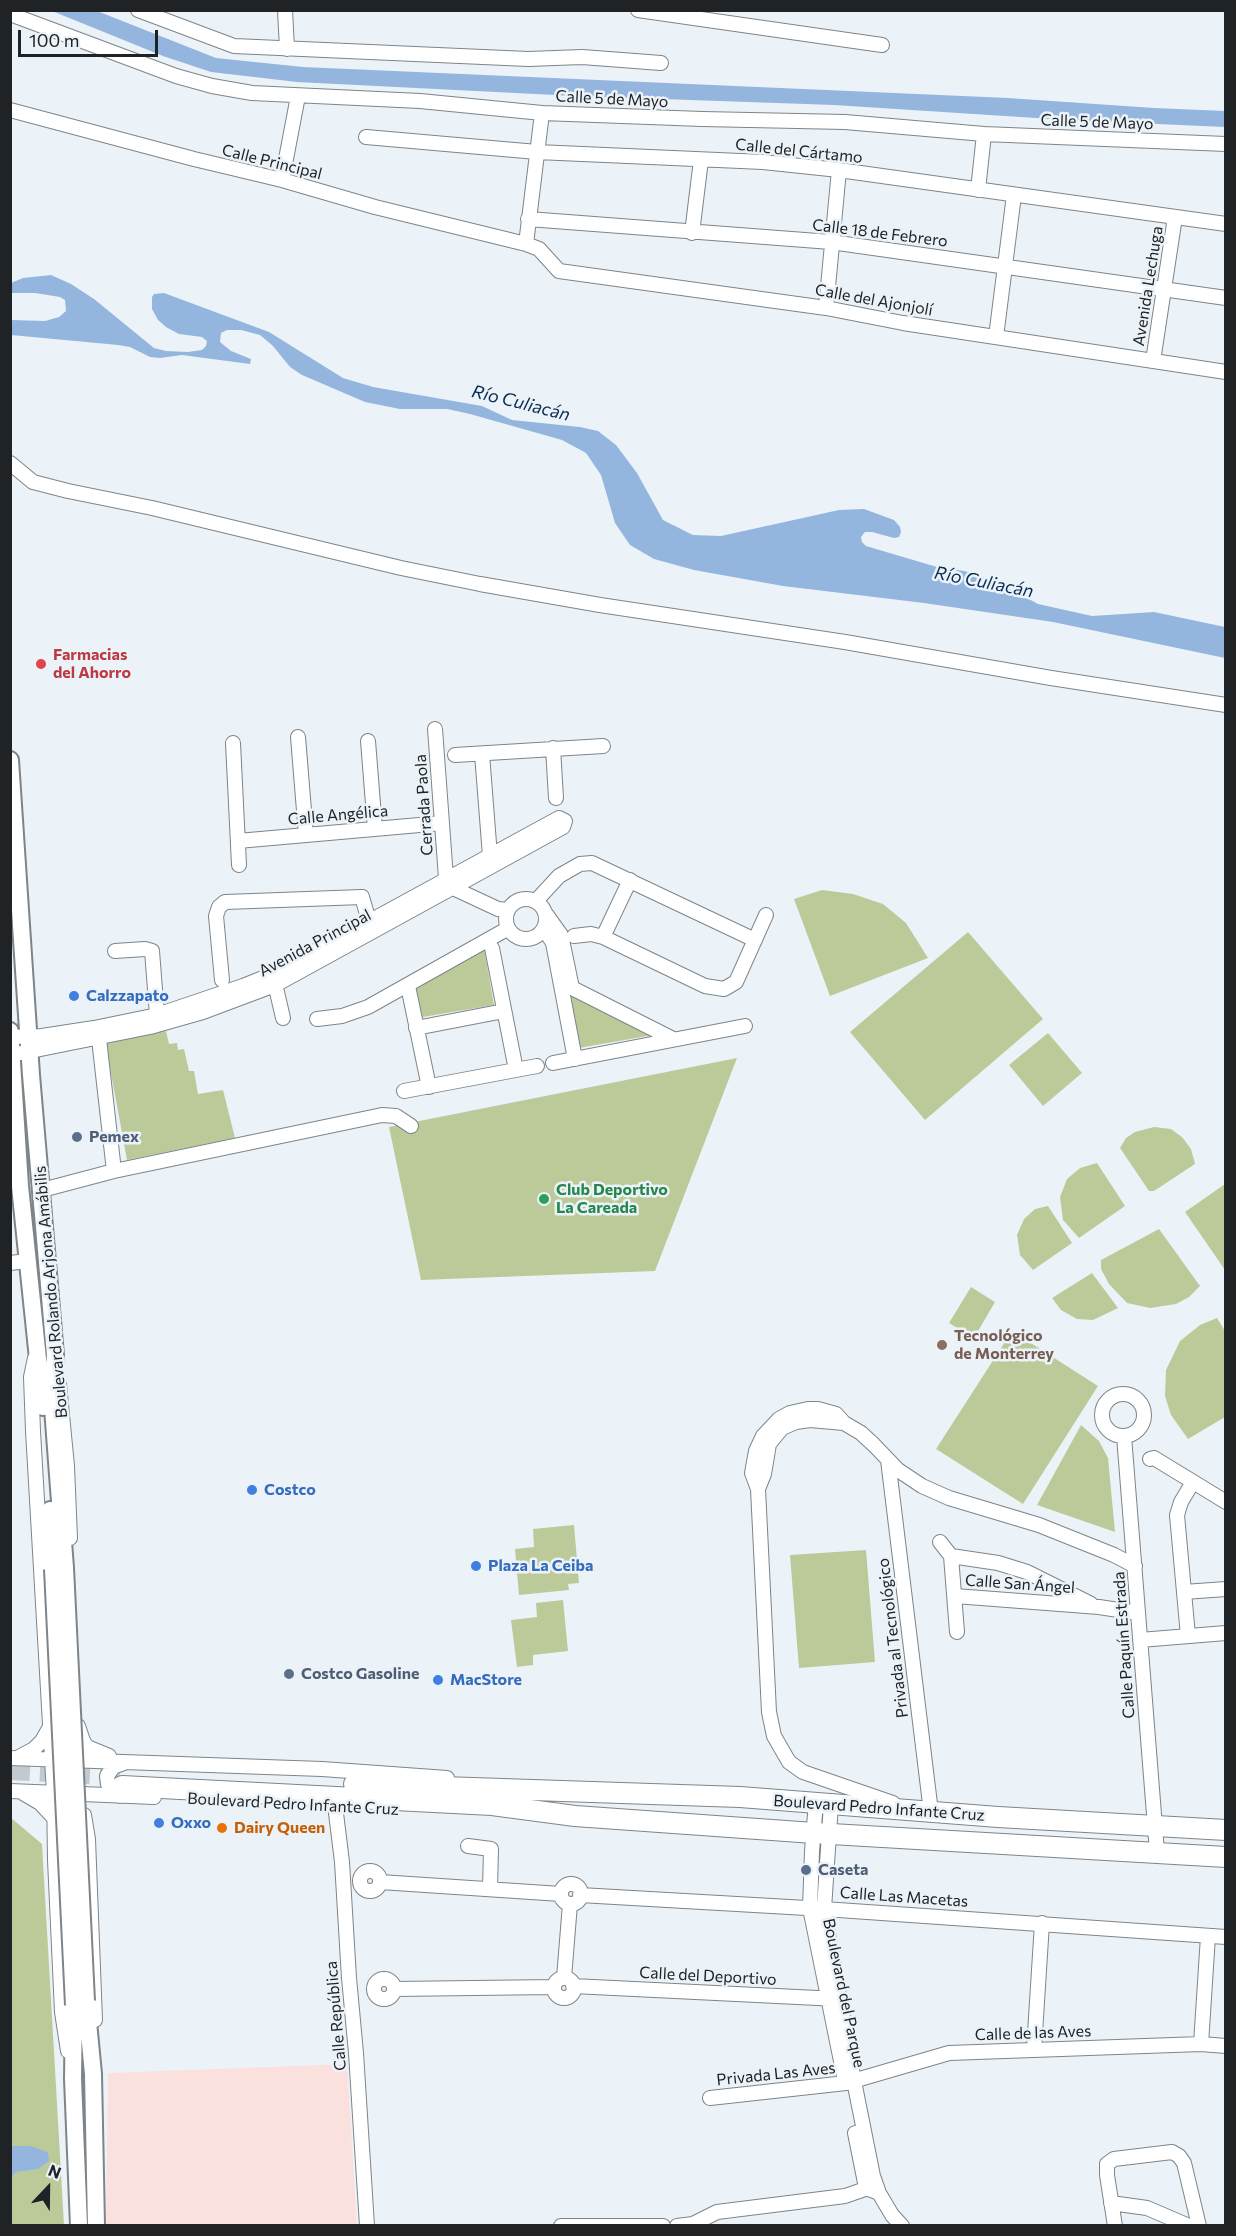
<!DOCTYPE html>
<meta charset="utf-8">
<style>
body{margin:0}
#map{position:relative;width:1236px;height:2236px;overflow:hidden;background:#ebf3f9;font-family:Commissioner,sans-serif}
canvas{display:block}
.frame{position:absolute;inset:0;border:12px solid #202325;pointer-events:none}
.north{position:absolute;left:18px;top:2158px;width:60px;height:60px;-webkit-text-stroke:4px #ebf3f9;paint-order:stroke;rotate:22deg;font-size:16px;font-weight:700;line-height:24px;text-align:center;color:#202325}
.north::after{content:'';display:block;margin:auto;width:21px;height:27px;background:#202325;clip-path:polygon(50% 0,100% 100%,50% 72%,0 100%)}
.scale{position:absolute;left:18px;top:30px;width:140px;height:27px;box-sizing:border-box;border:3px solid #202325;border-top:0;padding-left:8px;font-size:18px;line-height:21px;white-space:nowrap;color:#202325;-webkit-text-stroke:4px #ebf3f9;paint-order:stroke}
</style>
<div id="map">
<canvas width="1236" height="2236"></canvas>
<div class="frame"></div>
<div class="north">N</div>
<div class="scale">100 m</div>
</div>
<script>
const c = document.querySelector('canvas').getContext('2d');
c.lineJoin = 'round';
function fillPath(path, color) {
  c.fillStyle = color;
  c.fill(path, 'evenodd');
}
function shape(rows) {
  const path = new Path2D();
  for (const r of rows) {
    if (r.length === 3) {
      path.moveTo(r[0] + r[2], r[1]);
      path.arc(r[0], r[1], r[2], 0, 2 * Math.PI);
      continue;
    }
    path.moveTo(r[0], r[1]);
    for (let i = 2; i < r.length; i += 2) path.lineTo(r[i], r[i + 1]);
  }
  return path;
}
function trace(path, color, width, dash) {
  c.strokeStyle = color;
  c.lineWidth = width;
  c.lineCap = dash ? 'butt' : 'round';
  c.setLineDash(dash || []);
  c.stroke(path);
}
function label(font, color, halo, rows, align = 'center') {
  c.font = font + ' Commissioner,sans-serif';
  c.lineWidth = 5;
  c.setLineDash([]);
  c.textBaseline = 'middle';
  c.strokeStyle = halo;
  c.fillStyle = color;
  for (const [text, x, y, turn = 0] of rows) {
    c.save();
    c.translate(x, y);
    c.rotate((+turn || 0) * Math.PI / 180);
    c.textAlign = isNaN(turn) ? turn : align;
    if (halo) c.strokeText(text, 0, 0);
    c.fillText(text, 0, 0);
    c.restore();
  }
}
fillPath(shape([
 [347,2064,357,2225,106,2225,108,2073]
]), '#fbe1de');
fillPath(shape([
 [822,890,853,894,883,904,906,923,928,958,830,996,794,899],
 [968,932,1043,1019,925,1120,850,1032],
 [484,948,494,1005,417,1018,410,985],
 [568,991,653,1035,579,1048],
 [166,1031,169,1044,177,1043,178,1050,184,1049,189,1071,194,1071,198,1094,223,1090,235,1138,127,1160,105,1041],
 [1048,1033,1082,1073,1043,1106,1009,1065],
 [737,1058,655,1271,421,1280,389,1127],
 [1154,1127,1171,1129,1182,1137,1191,1149,1195,1164,1154,1191,1149,1191,1120,1148,1126,1138,1135,1132],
 [1097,1163,1125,1206,1079,1238,1063,1220,1060,1197,1067,1179,1080,1168],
 [1225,1184,1226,1270,1225,1270,1185,1212],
 [1048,1206,1072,1243,1033,1270,1020,1255,1017,1235,1024,1219,1035,1209],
 [1159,1229,1200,1286,1189,1297,1176,1304,1150,1308,1127,1303,1109,1284,1101,1269,1101,1260],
 [1092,1273,1118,1308,1093,1320,1077,1319,1061,1310,1052,1298],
 [971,1287,995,1302,974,1338,949,1323],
 [1217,1318,1225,1331,1225,1417,1188,1439,1171,1415,1165,1396,1166,1370,1180,1341,1200,1325],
 [1012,1331,1098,1386,1023,1504,936,1449],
 [1081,1425,1099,1441,1108,1458,1115,1532,1037,1505],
 [574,1525,579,1583,568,1584,569,1590,519,1595,515,1549,534,1547,533,1529],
 [866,1550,875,1662,799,1668,790,1555],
 [563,1600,568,1651,533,1655,533,1665,517,1667,511,1620,537,1617,536,1603],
 [10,1817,42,1844,64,2225,11,2225]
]), '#bcca9a');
fillPath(shape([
 [52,11,97,11,216,58,303,67,1008,98,1154,108,1225,111,1225,127,1067,120,834,105,575,96,297,82,211,72,163,56],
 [51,275,71,284,94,299,154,348,166,351,188,352,202,350,206,346,207,341,202,337,179,334,166,327,158,320,152,309,152,297,154,294,164,293,269,332,343,378,373,387,482,406,512,420,580,427,598,431,616,445,637,473,663,520,693,535,721,536,839,510,864,509,894,520,900,527,901,532,899,537,894,538,872,532,865,532,861,537,862,542,866,546,937,567,964,571,994,580,1038,604,1092,616,1154,612,1225,627,1225,658,1053,622,924,603,783,586,694,570,654,559,630,545,615,523,601,475,586,453,562,440,470,414,447,409,400,409,365,402,302,375,290,367,273,346,260,335,241,330,227,330,221,333,220,342,231,351,251,359,250,364,182,355,160,358,150,357,130,347,118,345,11,335,11,320,45,321,59,317,66,311,65,300,60,297,35,293,11,293,11,283,23,278],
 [11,2146,30,2146,43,2150,48,2153,49,2161,38,2169,16,2172,11,2177]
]), '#94b6de');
trace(shape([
 [10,1770,123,1776]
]), '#c2c9cf', 20, [20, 10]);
const minor = shape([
 [138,10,234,46,528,59,582,57,661,63],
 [285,10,287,49],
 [638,10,882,45],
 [10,14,176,76,212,86,252,93,420,101,542,113,702,119,845,122,984,134,1226,144],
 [10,110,194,159,282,180,375,207,526,244,539,249,559,271,826,308,903,323,1226,372],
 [366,137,537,152,763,162,839,170,1226,224],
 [282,180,298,96],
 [978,190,984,134],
 [528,219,831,242,1226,298],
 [692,233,701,160],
 [526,244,542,113],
 [826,308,839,170],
 [996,337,1014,195],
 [1153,361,1175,217],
 [10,463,33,482,68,491,152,508,401,568,480,584,600,605,845,642,1051,678,1226,705],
 [435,729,446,878,453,888,498,909,507,910],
 [298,737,306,835],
 [368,741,375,829],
 [233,743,239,865],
 [553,748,556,798],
 [482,754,490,856,492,863],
 [455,755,603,746],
 [238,841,442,823],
 [526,919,20],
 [536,901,559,876,580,864,592,863,755,940],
 [546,914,561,935,572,988],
 [544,929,553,943,575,1059],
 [574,936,591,934,603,937,705,986,724,989,736,982,766,915],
 [603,937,630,880],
 [492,948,516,1070],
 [115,951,145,949,152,951,157,1015],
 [274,979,283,1018],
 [222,980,216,916,219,907,225,902,362,897,369,921],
 [408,986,429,1087],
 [572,988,673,1039],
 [317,1019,342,1016,368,1007,507,929],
 [416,1028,504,1011],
 [10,1037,42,1036,94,1028,157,1015,243,986,273,974,559,818,565,821,563,827,275,985,203,1012,150,1027,21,1053],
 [99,1039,114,1171],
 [553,1063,745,1026],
 [404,1091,537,1066],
 [42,1190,114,1171,382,1115,396,1116,411,1126],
 [10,1263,28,1261],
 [35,1358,31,1377,33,1431,54,1793,55,1860,62,2012,68,2051],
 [59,1384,67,1466,70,1538],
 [1123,1415,21],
 [1124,1436,1157,1852],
 [1150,1459,1154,1458,1226,1502],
 [888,1460,931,1812],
 [758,1489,764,1474,769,1444,782,1428,796,1422,810,1420,844,1423],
 [940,1542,951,1556],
 [951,1556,998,1563,1027,1572,1091,1604],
 [951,1556,957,1632],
 [1184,1592,1226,1589],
 [955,1596,1099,1607,1138,1613],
 [1188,1636,1177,1515,1181,1502,1193,1482],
 [1140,1640,1226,1633],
 [78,1726,83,1741,87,1747,109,1756],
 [19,1757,34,1749,42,1741,51,1725],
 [10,1758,322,1769,447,1778],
 [10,1791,154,1797],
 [23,1793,40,1803,55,1819],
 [120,1796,108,1784,107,1776,113,1767,124,1763],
 [816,1802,812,1851,810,1908,844,2076],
 [893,1803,803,1772,789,1762,774,1736,769,1712,758,1489,752,1473,756,1451,763,1436,779,1419,790,1413,808,1409,818,1409,836,1414,844,1423,861,1433,874,1445,898,1470,922,1486,949,1498,1039,1525,1114,1555,1135,1566],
 [831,1804,824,1909,854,2081,873,2176,879,2193,892,2215,902,2226],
 [335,1805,342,1862,349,1978,356,2053,367,2226],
 [84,1815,88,1839,95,2020],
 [468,1846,491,1849,490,1889],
 [370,1881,10],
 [380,1882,561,1894],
 [571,1894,10],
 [580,1895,824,1909,1226,1937],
 [564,1978,570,1904],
 [564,1988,10],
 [384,1989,10],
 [573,1986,838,1999],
 [394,1989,554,1987],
 [1201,2044,1208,1936],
 [1034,2049,1042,1923],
 [710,2098,846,2083,949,2053,1201,2044,1226,2046],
 [855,2133,866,2188,879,2193],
 [1111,2203,1147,2208,1189,2226],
 [561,2226,663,2226],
 [677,2226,693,2224,717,2212,845,2196,874,2186],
 [1115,2226,1107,2175,1107,2164,1114,2159,1172,2152,1179,2156,1184,2163,1199,2226]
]);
const major = shape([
 [10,760,31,1075,55,1355,52,1395,65,1568],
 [10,1031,20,1186,43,1407],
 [50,1510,53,1569],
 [86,2001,93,2074,96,2226],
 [74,2005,73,2079,79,2226]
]);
const highway = shape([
 [354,1784,740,1797,998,1817,1226,1830],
 [122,1786,492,1805,575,1816,814,1833,1226,1857]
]);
trace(minor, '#7d858a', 16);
trace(major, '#7d858a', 20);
trace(highway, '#7d858a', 22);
trace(minor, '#fff', 14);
trace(major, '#fff', 16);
trace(highway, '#fff', 20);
const majorBridge = shape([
 [65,1568,86,2001],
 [53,1569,74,2005]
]);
trace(majorBridge, '#7d858a', 20, []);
trace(majorBridge, '#fff', 16);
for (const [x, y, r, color] of [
 [41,664,6,"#e0444e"],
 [74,996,6,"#3f7fe0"],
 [77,1137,6,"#5c6f8a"],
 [544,1199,6,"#2e9e5b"],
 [942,1345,6,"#8d6e63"],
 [252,1490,6,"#3f7fe0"],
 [476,1566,6,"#3f7fe0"],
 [289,1674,6,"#5c6f8a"],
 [438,1680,6,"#3f7fe0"],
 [159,1823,6,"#3f7fe0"],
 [222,1828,6,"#e8710a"],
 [806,1870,6,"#5c6f8a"]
]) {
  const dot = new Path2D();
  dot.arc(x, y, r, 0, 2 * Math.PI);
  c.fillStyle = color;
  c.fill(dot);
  trace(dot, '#ebf3f9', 2);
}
label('16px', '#202325', '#ebf3f9', [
 ["Calle 5 de Mayo",612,99,3],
 ["Calle 5 de Mayo",1097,122,2],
 ["Calle del Cártamo",799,151,6],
 ["Calle Principal",272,162,14],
 ["Calle 18 de Febrero",880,233,7],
 ["Avenida Lechuga",1148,286,-81],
 ["Calle del Ajonjolí",874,300,10],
 ["Cerrada Paola",424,805,-94],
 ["Calle Angélica",338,815,-5],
 ["Avenida Principal",315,943,-28],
 ["Boulevard Rolando Arjona Amábilis",51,1292,-95],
 ["Calle San Ángel",1020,1584,4],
 ["Privada al Tecnológico",893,1638,-97],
 ["Calle Paquín Estrada",1124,1645,-94],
 ["Boulevard Pedro Infante Cruz",293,1804,3],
 ["Boulevard Pedro Infante Cruz",879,1808,4],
 ["Calle Las Macetas",904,1897,4],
 ["Calle del Deportivo",708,1976,3],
 ["Boulevard del Parque",844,1993,78],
 ["Calle República",336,2016,-95],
 ["Calle de las Aves",1033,2033,-2],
 ["Privada Las Aves",776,2074,-6]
]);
label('bold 16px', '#be3a42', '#ebf3f9', [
 ["Farmacias",53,655],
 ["del Ahorro",53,673]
], 'left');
label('bold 16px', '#366cbe', '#ebf3f9', [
 ["Calzzapato",86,996],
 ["Costco",264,1490],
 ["Plaza La Ceiba",488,1566],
 ["MacStore",450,1680],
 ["Oxxo",171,1823]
], 'left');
label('bold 16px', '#4e5e75', '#ebf3f9', [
 ["Pemex",89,1137],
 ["Costco Gasoline",301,1674],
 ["Caseta",818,1870]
], 'left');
label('bold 16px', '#27864d', '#ebf3f9', [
 ["Club Deportivo",556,1190],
 ["La Careada",556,1208]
], 'left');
label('bold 16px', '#785e54', '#ebf3f9', [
 ["Tecnológico",954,1336],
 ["de Monterrey",954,1354]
], 'left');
label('bold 16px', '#c56008', '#ebf3f9', [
 ["Dairy Queen",234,1828]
], 'left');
label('italic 18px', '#092c52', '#ebf3f9', [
 ["Río Culiacán",521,403,14],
 ["Río Culiacán",984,582,11]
]);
</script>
